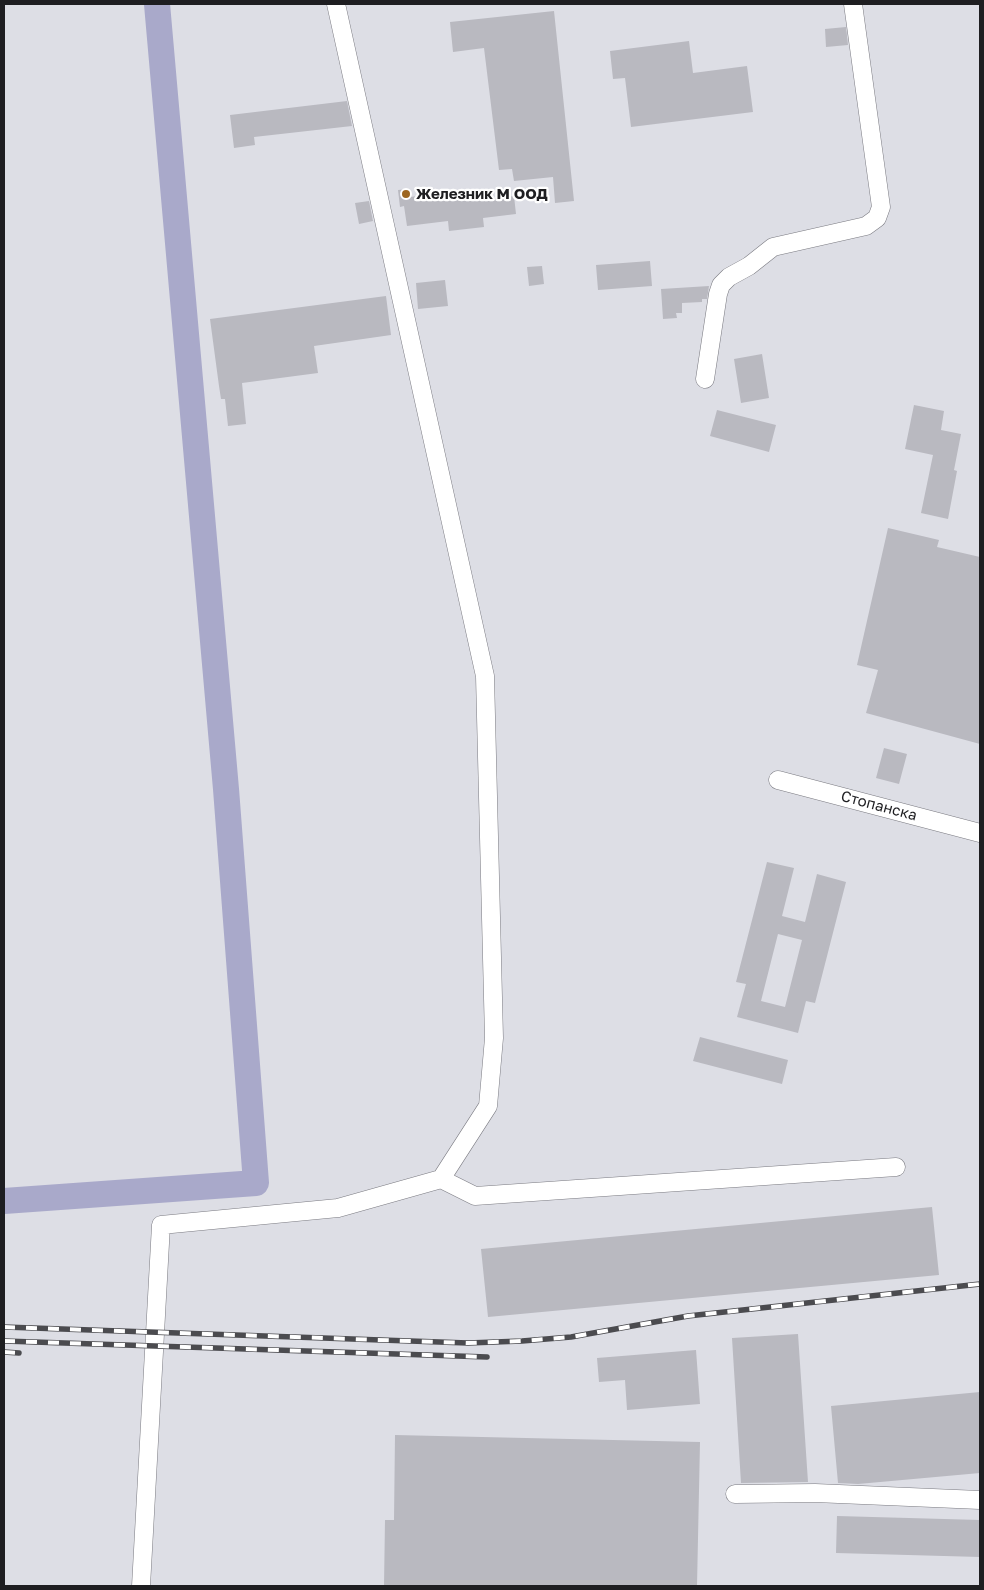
<!DOCTYPE html>
<meta charset="utf-8">
<style>
body{margin:0}
#map{position:relative;width:984px;height:1590px;overflow:hidden;background:#dddee5;font-family:"Golos Text",sans-serif}
canvas{display:block}
.frame{position:absolute;inset:0;border:5px solid #1e1e21;pointer-events:none}
</style>
<div id="map">
<canvas width="984" height="1590"></canvas>
<div class="frame"></div>
</div>
<script>
const c = document.querySelector('canvas').getContext('2d');
c.lineJoin = 'round';
function shape(rows) {
  const path = new Path2D();
  for (const r of rows) {
    path.moveTo(r[0], r[1]);
    for (let i = 2; i < r.length; i += 2) path.lineTo(r[i], r[i + 1]);
  }
  return path;
}
function trace(path, color, width, dash) {
  c.strokeStyle = color;
  c.lineWidth = width;
  c.lineCap = dash ? 'butt' : 'round';
  c.setLineDash(dash || []);
  c.stroke(path);
}
function fillPath(path, color) {
  c.fillStyle = color;
  c.fill(path, 'evenodd');
}
function label(font, color, halo, rows, align = 'center') {
  c.font = font + ' "Golos Text",sans-serif';
  c.lineWidth = 4.5;
  c.setLineDash([]);
  c.textBaseline = 'middle';
  c.strokeStyle = halo;
  c.fillStyle = color;
  for (const [text, x, y, turn = 0] of rows) {
    c.save();
    c.translate(x, y);
    c.rotate((+turn || 0) * Math.PI / 180);
    c.textAlign = isNaN(turn) ? turn : align;
    if (halo) c.strokeText(text, 0, 0);
    c.fillText(text, 0, 0);
    c.restore();
  }
}
trace(shape([
 [4,1201,256,1183,226,789,157,4]
]), '#a9a9ca', 26);
fillPath(shape([
 [554,11,574,201,555,203,553,177,514,181,512,169,499,170,484,48,453,52,450,22],
 [846,27,848,45,826,47,825,29],
 [689,41,693,73,747,66,753,112,631,127,625,78,613,79,610,51],
 [347,101,352,126,254,137,255,145,234,148,230,115],
 [409,189,410,197,427,195,427,199,487,192,488,199,514,196,516,214,483,218,484,227,449,231,448,221,407,226,404,206,400,207,398,190],
 [369,201,373,221,359,224,355,203],
 [650,261,652,286,598,290,596,265],
 [542,266,544,284,529,286,527,267],
 [445,280,448,306,418,309,416,283],
 [709,286,707,299,702,299,702,302,682,303,682,313,676,313,677,318,663,319,661,289],
 [386,296,391,335,314,346,318,373,242,383,246,424,228,426,225,399,221,399,219,386,210,319],
 [762,354,769,398,741,403,734,359],
 [914,405,944,411,941,430,961,434,954,470,957,471,948,519,921,513,933,455,905,449],
 [717,410,776,425,769,452,710,436],
 [888,528,939,540,937,547,980,557,980,744,866,713,878,670,857,665],
 [884,748,907,754,899,784,876,778],
 [767,862,794,868,782,916,805,922,817,874,846,882,815,1003,806,1001,798,1033,737,1017,746,984,736,982],
 [778,934,802,940,785,1007,761,1001],
 [700,1037,788,1060,782,1084,693,1061],
 [932,1207,939,1275,488,1317,481,1249],
 [798,1334,808,1482,741,1483,732,1338],
 [696,1350,700,1404,627,1410,625,1380,599,1382,597,1358],
 [980,1392,980,1473,858,1484,838,1483,831,1406],
 [395,1435,700,1442,697,1586,384,1586,385,1520,394,1520],
 [837,1516,980,1520,980,1557,836,1553]
]), '#b9b9c0');
const minor = shape([
 [705,379,718,294,721,285,729,277,749,266,773,247,866,226,877,218,881,207,853,4],
 [778,780,980,833],
 [441,1179,475,1196,896,1167],
 [735,1494,815,1493,980,1500],
 [141,1586,161,1225,338,1208,441,1179,488,1106,494,1038,485,676,336,4]
]);
trace(minor, '#7a7a81', 19);
trace(minor, '#fff', 18);
const rail = shape([
 [4,1327,468,1343,522,1341,571,1337,688,1316,980,1284],
 [4,1341,487,1357],
 [4,1352,19,1353]
]);
trace(rail, '#4b4b4f', 5.5);
trace(rail, '#fff', 4, [11]);
for (const [x, y, r, color] of [
 [406,194,5,"#9c6520"]
]) {
  const dot = new Path2D();
  dot.arc(x, y, r, 0, 2 * Math.PI);
  c.fillStyle = color;
  c.fill(dot);
  trace(dot, '#fff', 2);
}
label('bold 15px', '#1e1e21', '#fff', [
 ["Железник М ООД",416,194]
], 'left');
label('15px', '#1e1e21', '#fff', [
 ["Стопанска",879,806,15]
]);
</script>
